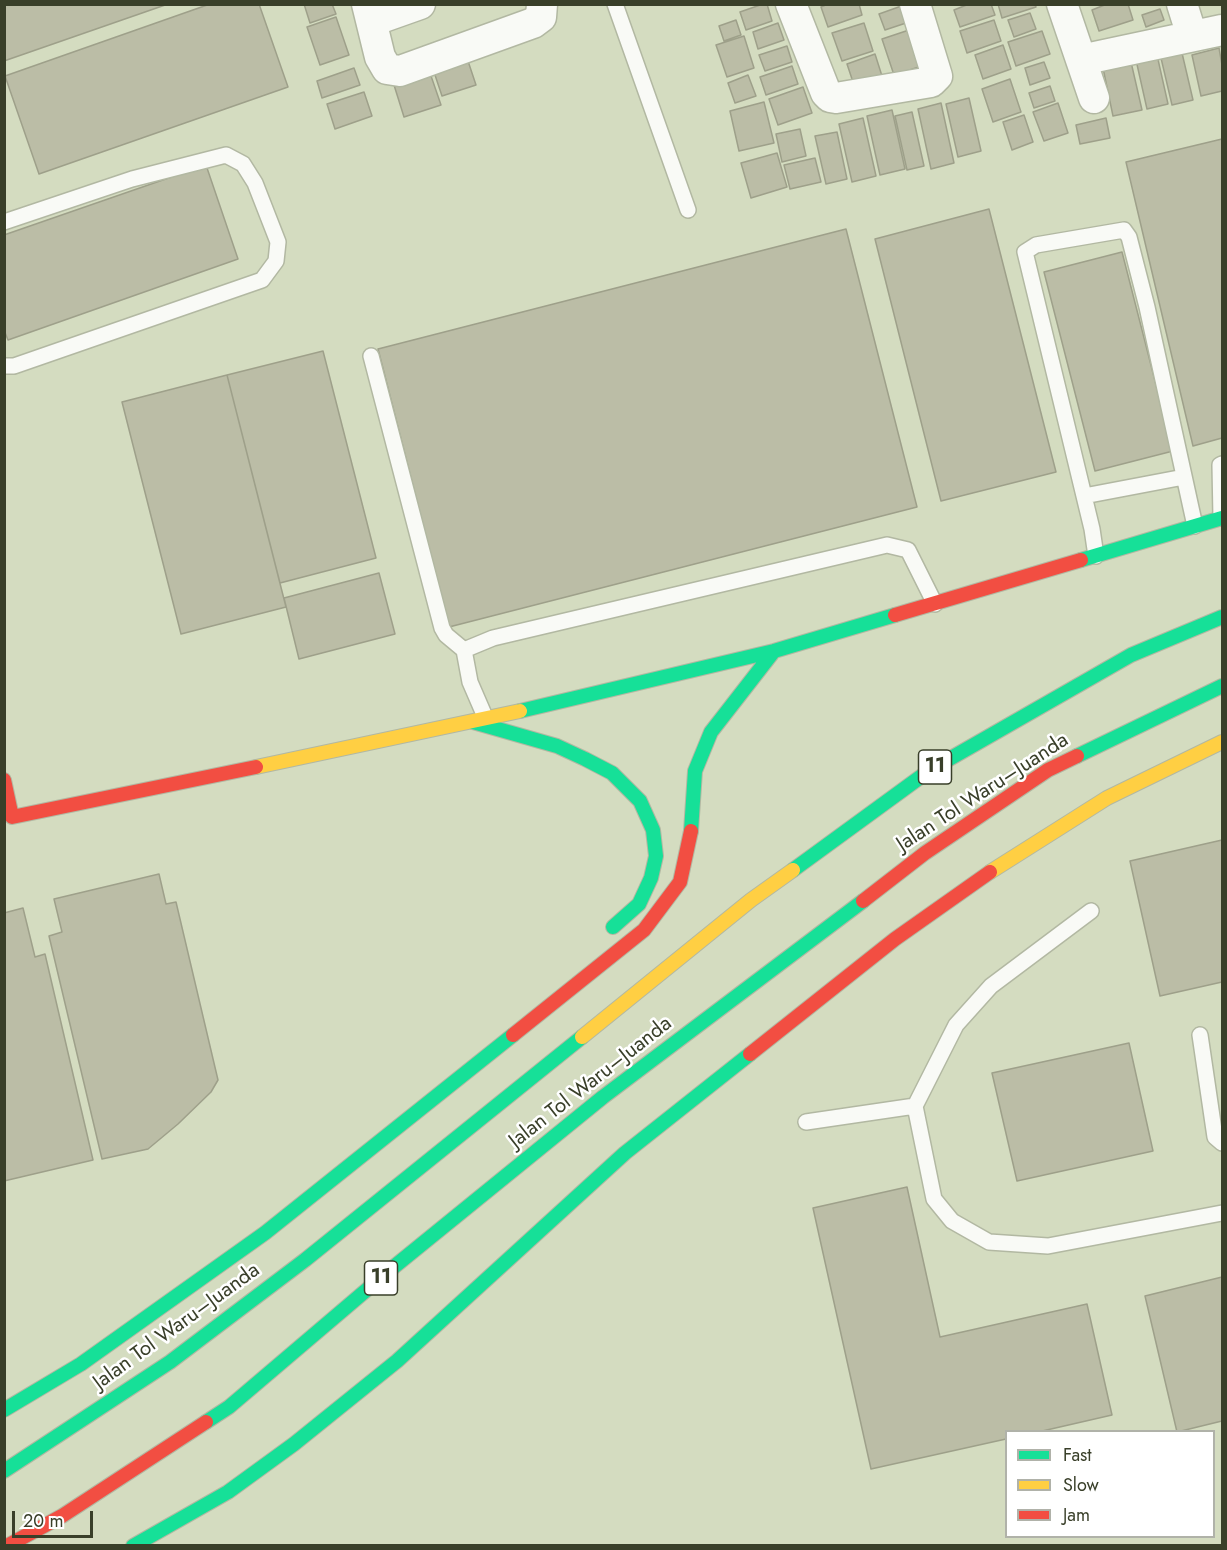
<!DOCTYPE html>
<meta charset="utf-8">
<style>
body{margin:0}
#map{position:relative;width:1227px;height:1550px;overflow:hidden;background:#d4dcc0;font-family:Jost,sans-serif}
canvas{display:block}
.frame{position:absolute;inset:0;border:6px solid #393f29;pointer-events:none}
.legend{position:absolute;left:1005px;top:1430px;width:210px;height:108px;box-sizing:border-box;background:#fff;border:2px solid #b0b2a9;margin:0;padding:8px 10px;list-style:none;font-size:18px;color:#393f29}
.legend li{display:flex;align-items:center;gap:12px;height:30px}
.legend b{width:30px;border:2px solid #b0b2a9}
.scale{position:absolute;left:12px;top:1511px;width:81px;height:27px;box-sizing:border-box;border:3px solid #393f29;border-top:0;padding-left:8px;font-size:18px;line-height:21px;white-space:nowrap;color:#393f29;-webkit-text-stroke:4px #fff;paint-order:stroke}
</style>
<div id="map">
<canvas width="1227" height="1550"></canvas>
<div class="frame"></div>
<ul class="legend">
<li><b style="height:8px;background:#16e098"></b>Fast</li>
<li><b style="height:8px;background:#ffcf43"></b>Slow</li>
<li><b style="height:8px;background:#f24e42"></b>Jam</li>
</ul>
<div class="scale">20 m</div>
</div>
<script>
const c = document.querySelector('canvas').getContext('2d');
c.lineJoin = 'round';
function fillPath(path, color) {
  c.fillStyle = color;
  c.fill(path, 'evenodd');
}
function shape(rows) {
  const path = new Path2D();
  for (const r of rows) {
    path.moveTo(r[0], r[1]);
    for (let i = 2; i < r.length; i += 2) path.lineTo(r[i], r[i + 1]);
  }
  return path;
}
function trace(path, color, width, dash) {
  c.strokeStyle = color;
  c.lineWidth = width;
  c.lineCap = dash ? 'butt' : 'round';
  c.setLineDash(dash || []);
  c.stroke(path);
}
function label(font, color, halo, rows, align = 'center') {
  c.font = font + ' Jost,sans-serif';
  c.lineWidth = 5;
  c.setLineDash([]);
  c.textBaseline = 'middle';
  c.strokeStyle = halo;
  c.fillStyle = color;
  for (const [text, x, y, turn = 0] of rows) {
    c.save();
    c.translate(x, y);
    c.rotate((+turn || 0) * Math.PI / 180);
    c.textAlign = isNaN(turn) ? turn : align;
    if (halo) c.strokeText(text, 0, 0);
    c.fillText(text, 0, 0);
    c.restore();
  }
}
const building = shape([
 [4,4,168,4,4,61,4,4],
 [210,4,259,4,288,87,39,174,5,76,210,4],
 [304,4,332,4,336,14,310,23,304,4],
 [763,4,767,4,772,21,746,30,740,12,763,4],
 [828,4,859,4,862,15,828,27,821,7,828,4],
 [907,4,912,21,885,30,879,14,907,4],
 [969,4,991,4,995,15,960,27,954,10,969,4],
 [998,4,1035,4,1036,7,1002,18,998,4],
 [1107,4,1128,4,1133,20,1099,31,1092,10,1107,4],
 [1160,9,1164,20,1146,27,1142,15,1160,9],
 [1030,13,1036,29,1014,37,1008,20,1030,13],
 [336,17,349,55,320,65,307,27,336,17],
 [736,20,741,35,724,41,719,26,736,20],
 [994,20,1001,41,967,53,960,31,994,20],
 [778,23,784,40,758,49,753,32,778,23],
 [864,23,873,51,842,61,832,33,864,23],
 [912,29,925,65,894,75,882,39,912,29],
 [1042,31,1050,54,1016,66,1008,42,1042,31],
 [744,36,754,68,727,77,716,45,744,36],
 [1003,45,1011,69,983,79,975,55,1003,45],
 [787,46,792,62,765,71,759,55,787,46],
 [1219,48,1222,65,1222,91,1201,96,1192,55,1219,48],
 [1182,53,1193,100,1172,105,1161,58,1182,53],
 [875,54,882,76,854,85,847,64,875,54],
 [1157,55,1168,104,1147,109,1136,60,1157,55],
 [468,61,476,85,442,96,434,72,468,61],
 [1044,62,1050,78,1030,85,1025,68,1044,62],
 [1131,62,1142,110,1113,116,1103,68,1131,62],
 [792,66,798,84,766,95,760,77,792,66],
 [354,68,360,85,322,98,317,81,354,68],
 [430,73,441,105,404,117,394,85,430,73],
 [748,75,756,96,735,103,728,83,748,75],
 [1010,79,1021,112,993,122,982,89,1010,79],
 [1050,86,1055,101,1034,108,1029,93,1050,86],
 [803,87,812,113,778,125,769,99,803,87],
 [364,92,372,116,335,129,327,104,364,92],
 [969,98,981,151,958,157,946,104,969,98],
 [764,102,774,143,739,151,730,111,764,102],
 [941,103,954,163,931,169,918,109,941,103],
 [1058,103,1068,133,1044,141,1033,112,1058,103],
 [892,110,905,169,880,175,867,116,892,110],
 [912,112,924,166,907,170,895,116,912,112],
 [1024,115,1033,142,1012,150,1003,122,1024,115],
 [863,118,876,176,852,182,839,124,863,118],
 [1106,118,1110,138,1080,144,1076,125,1106,118],
 [800,129,806,156,782,162,776,134,800,129],
 [837,132,847,179,826,184,815,136,837,132],
 [1222,139,1222,438,1193,446,1126,162,1222,139],
 [777,153,787,187,751,198,741,163,777,153],
 [815,158,821,182,790,189,784,165,815,158],
 [206,165,238,259,8,340,4,330,4,235,206,165],
 [989,209,1056,472,941,501,875,239,989,209],
 [846,229,917,507,449,627,378,349,846,229],
 [1122,252,1173,451,1095,471,1044,272,1122,252],
 [323,351,376,558,280,583,227,375,323,351],
 [227,375,286,607,181,634,122,402,227,375],
 [379,573,395,634,299,659,284,598,379,573],
 [1222,840,1222,982,1160,996,1130,861,1222,840],
 [159,874,166,904,176,902,218,1080,211,1092,178,1124,148,1149,102,1159,49,936,62,932,54,899,159,874],
 [23,908,35,957,45,954,93,1160,4,1181,4,913,23,908],
 [1129,1043,1153,1151,1017,1181,992,1073,1129,1043],
 [907,1187,940,1337,1087,1304,1112,1415,1038,1432,1006,1432,1006,1439,871,1469,813,1208,907,1187],
 [1222,1277,1222,1421,1177,1432,1145,1296,1222,1277]
]);
fillPath(building, '#bbbda6');
trace(building, '#9ea08a', 1.5);
const lane = shape([
 [615,4,688,210],
 [4,222,132,179,226,155,243,164,255,183,278,242,276,261,262,280,14,366,4,366],
 [371,356,442,628,446,635,464,650],
 [1084,496,1184,477],
 [1221,518,1220,465,1222,464],
 [1096,556,1092,529,1025,252,1036,245,1124,230,1129,237,1147,307,1195,526],
 [486,719,470,682,464,650,493,638,887,545,908,550,935,604],
 [1200,1035,1215,1137,1222,1143],
 [915,1106,956,1025,991,986,1091,911],
 [806,1122,915,1106,934,1199,952,1221,989,1242,1048,1246,1222,1213]
]);
const street = shape([
 [367,4,380,57,387,69,400,71,533,23,541,17,542,4],
 [791,4,826,93,830,97,836,98,931,82,937,76,915,4],
 [1062,4,1094,98],
 [1182,4,1192,36],
 [372,21,420,4],
 [1081,60,1222,30]
]);
const fast = shape([
 [1081,560,1222,518],
 [520,711,774,651,895,615],
 [473,722,557,746,585,759,612,773,640,801,653,830,656,856,651,878,639,904,613,927],
 [1077,756,1222,686],
 [691,831,695,771,711,732,774,651],
 [793,870,930,770,1131,655,1222,617],
 [4,1410,81,1364,265,1233,513,1035],
 [206,1422,229,1407,390,1270,603,1097,863,901],
 [4,1471,170,1362,305,1260,582,1037],
 [133,1546,228,1492,294,1444,397,1361,625,1153,750,1054]
]);
const slow = shape([
 [256,767,520,711],
 [990,872,1107,798,1222,742],
 [582,1037,751,900,793,870]
]);
const jam = shape([
 [895,615,1081,560],
 [4,780,12,817,256,767],
 [863,901,925,853,1048,770,1077,756],
 [513,1035,644,930,680,882,691,831],
 [750,1054,895,939,990,872],
 [7,1546,62,1516,206,1422]
]);
trace(lane, '#b2b8a2', 18);
trace(street, '#b2b8a2', 33);
trace(fast, '#b2b8a2', 16);
trace(slow, '#b2b8a2', 16);
trace(jam, '#b2b8a2', 16);
trace(lane, '#f9faf6', 15);
trace(street, '#f9faf6', 30);
trace(fast, '#16e098', 14);
trace(slow, '#ffcf43', 14);
trace(jam, '#f24e42', 14);
for (const [x, y, w] of [
 [935,767,33],
 [381,1278,33]
]) {
  const box = new Path2D();
  box.roundRect(x - w / 2, y - 17, w, 34, 4.5);
  c.fillStyle = '#fff';
  c.fill(box);
  trace(box, '#393f29', 1.5);
}
label('bold 20px', '#393f29', null, [
 ["11",935,767],
 ["11",381,1278]
]);
label('21px', '#393f29', '#fff', [
 ["Jalan Tol Waru–Juanda",983,793,-33],
 ["Jalan Tol Waru–Juanda",591,1083,-38],
 ["Jalan Tol Waru–Juanda",177,1327,-36]
]);
</script>
